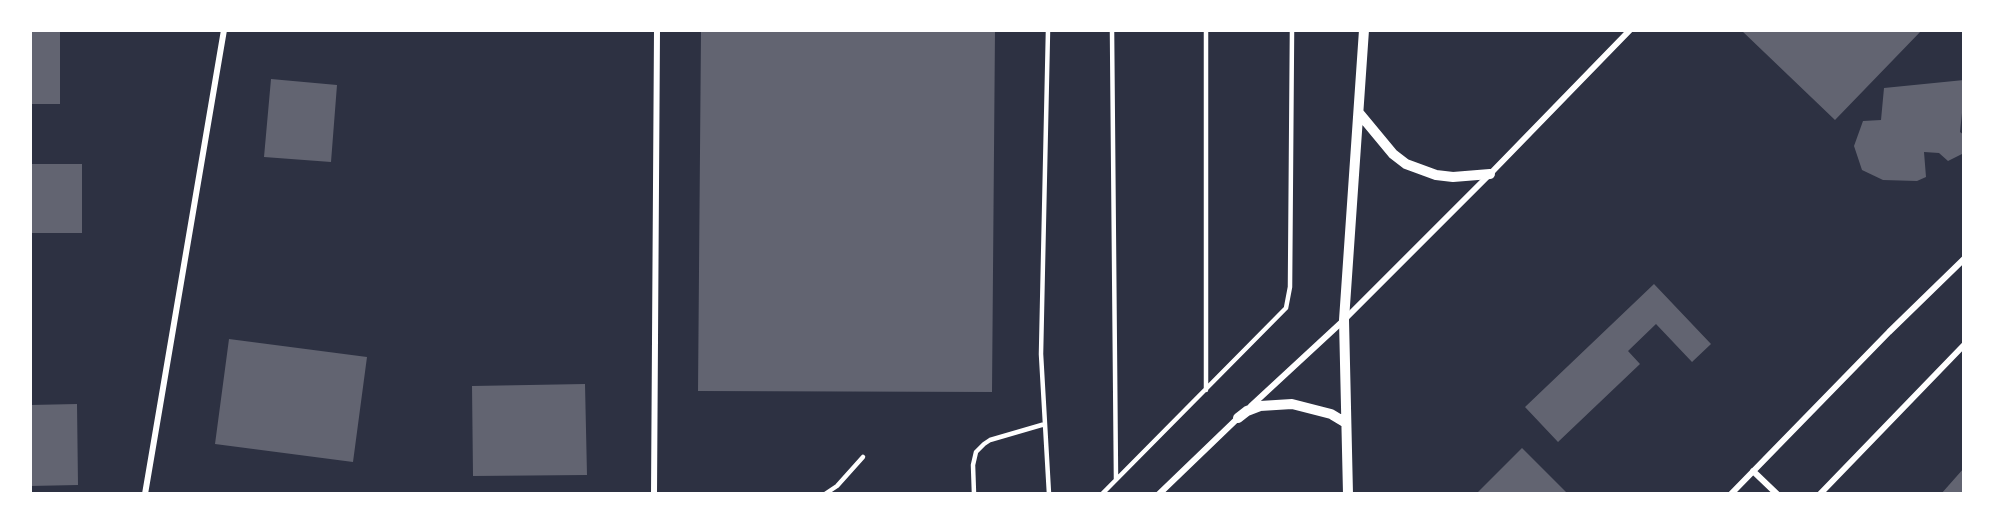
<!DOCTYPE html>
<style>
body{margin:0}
#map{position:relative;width:1994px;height:524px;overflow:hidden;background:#2d3142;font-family:"Golos Text",sans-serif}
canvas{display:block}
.frame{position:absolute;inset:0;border:32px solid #fff;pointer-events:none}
</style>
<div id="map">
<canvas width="1994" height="524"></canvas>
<div class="frame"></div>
</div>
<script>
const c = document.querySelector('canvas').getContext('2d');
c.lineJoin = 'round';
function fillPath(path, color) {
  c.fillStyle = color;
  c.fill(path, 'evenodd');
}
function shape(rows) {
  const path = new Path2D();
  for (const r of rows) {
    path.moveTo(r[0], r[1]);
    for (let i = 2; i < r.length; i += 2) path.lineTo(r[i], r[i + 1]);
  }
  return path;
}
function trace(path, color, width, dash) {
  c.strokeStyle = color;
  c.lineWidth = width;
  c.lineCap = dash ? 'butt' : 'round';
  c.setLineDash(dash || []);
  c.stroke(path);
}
fillPath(shape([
 [30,30,60,30,60,104,30,104],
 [701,30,995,30,992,392,698,391],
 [1741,30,1922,30,1835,120],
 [271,79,337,85,331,162,264,157],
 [1964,80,1964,113,1962,113,1960,132,1964,135,1964,153,1948,161,1939,153,1924,152,1926,177,1917,181,1883,180,1862,170,1854,146,1863,121,1881,120,1884,88],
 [30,164,82,164,82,233,30,233],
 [1654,284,1711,344,1692,362,1656,324,1628,351,1640,364,1558,442,1525,407],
 [229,339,367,357,353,462,215,444],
 [585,384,587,475,473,476,472,386],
 [77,404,78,485,30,486,30,405],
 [1522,448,1568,494,1476,494],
 [1964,468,1964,494,1941,494]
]), '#626471');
trace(shape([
 [1048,30,1041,354,1049,494],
 [1112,30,1116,479],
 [1206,30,1206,390],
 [825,494,837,486,863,457],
 [974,494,973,465,976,452,984,444,990,440,1045,424],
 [1102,494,1286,308,1290,287,1292,30]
]), '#fff', 4.5);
trace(shape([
 [1251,406,1344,320,1490,174,1630,30],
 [1753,471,1777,494],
 [145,494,224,30],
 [654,494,657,30],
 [1159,494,1239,417],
 [1731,494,1889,332,1964,259],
 [1820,494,1964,345]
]), '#fff', 6);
trace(shape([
 [1359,113,1393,154,1406,164,1436,175,1453,177,1490,174],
 [1238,418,1247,411,1260,406,1292,404,1331,414,1346,423],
 [1348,494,1344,320,1364,30]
]), '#fff', 10);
</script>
